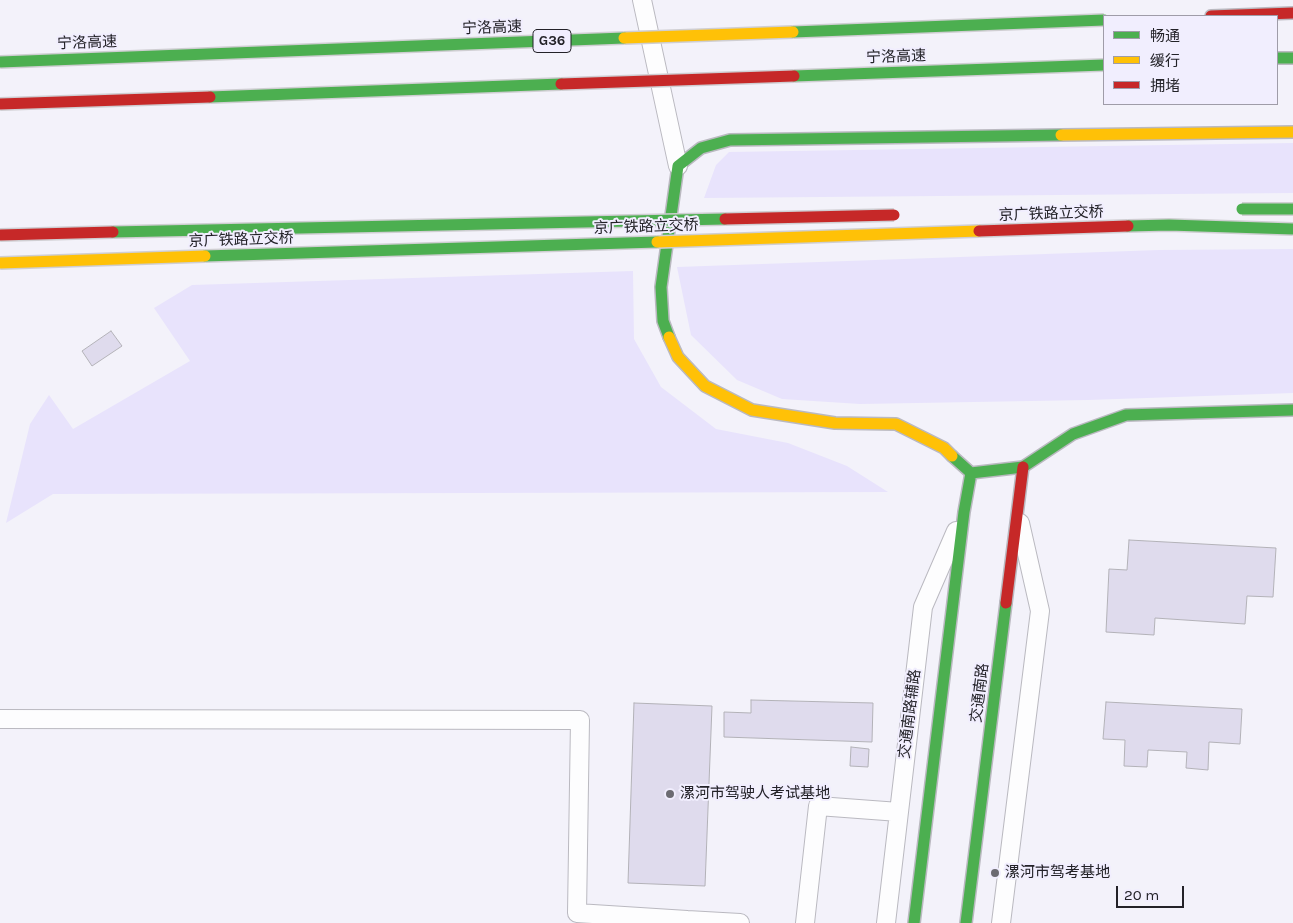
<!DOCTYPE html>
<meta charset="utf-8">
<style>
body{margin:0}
#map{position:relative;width:1293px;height:923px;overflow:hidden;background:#f3f2fa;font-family:Karla,"Noto Sans SC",sans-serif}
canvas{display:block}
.legend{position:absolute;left:1103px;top:15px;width:175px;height:90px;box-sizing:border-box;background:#f1eefe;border:1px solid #9f9ca8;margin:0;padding:6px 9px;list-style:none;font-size:15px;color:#232228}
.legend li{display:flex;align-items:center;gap:10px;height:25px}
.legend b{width:25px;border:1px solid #9f9ca8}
.scale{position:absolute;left:1116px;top:886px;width:68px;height:22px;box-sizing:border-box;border:2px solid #232228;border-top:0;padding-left:6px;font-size:15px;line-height:18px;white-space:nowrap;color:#232228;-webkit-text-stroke:4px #f1eefe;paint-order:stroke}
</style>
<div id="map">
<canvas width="1293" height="923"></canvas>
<ul class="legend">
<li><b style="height:6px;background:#4caf50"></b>畅通</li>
<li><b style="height:6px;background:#ffc107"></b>缓行</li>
<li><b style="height:6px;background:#c62828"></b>拥堵</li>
</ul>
<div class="scale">20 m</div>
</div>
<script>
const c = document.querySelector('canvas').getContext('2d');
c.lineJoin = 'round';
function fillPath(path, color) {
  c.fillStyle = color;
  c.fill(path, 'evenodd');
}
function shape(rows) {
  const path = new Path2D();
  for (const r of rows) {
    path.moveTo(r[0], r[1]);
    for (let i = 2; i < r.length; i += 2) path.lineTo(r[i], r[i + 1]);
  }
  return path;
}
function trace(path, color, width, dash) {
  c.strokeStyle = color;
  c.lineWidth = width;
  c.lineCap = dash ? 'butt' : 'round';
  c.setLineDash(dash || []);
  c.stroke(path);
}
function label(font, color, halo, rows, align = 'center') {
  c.font = font + ' Karla,"Noto Sans SC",sans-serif';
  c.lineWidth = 4;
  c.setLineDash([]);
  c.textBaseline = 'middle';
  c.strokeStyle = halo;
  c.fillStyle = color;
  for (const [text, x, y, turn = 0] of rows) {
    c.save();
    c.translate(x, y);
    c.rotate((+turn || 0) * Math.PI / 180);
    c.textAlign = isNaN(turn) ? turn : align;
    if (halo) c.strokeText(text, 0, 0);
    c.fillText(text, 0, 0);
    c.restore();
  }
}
fillPath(shape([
 [1293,143,1293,193,704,198,716,165,729,152],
 [1293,249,1293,393,1088,400,860,404,782,399,737,380,691,335,677,267,1159,250],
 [633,271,634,339,661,387,716,429,788,443,847,466,888,492,53,494,6,523,30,424,49,395,73,429,190,361,154,308,192,285]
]), '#e8e3fc');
const building = shape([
 [111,331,122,346,92,366,82,351,111,331],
 [1129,540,1276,548,1273,597,1247,596,1245,624,1155,618,1154,635,1106,632,1109,569,1127,570,1129,540],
 [751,700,873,703,872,742,724,737,724,712,751,713,751,700],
 [1106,702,1242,709,1240,744,1209,742,1208,770,1186,768,1187,752,1148,750,1147,767,1124,766,1125,740,1103,739,1106,702],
 [634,703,712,706,705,886,628,883,634,703],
 [851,747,869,749,868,767,850,766,851,747]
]);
fillPath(building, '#dfdbed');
trace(building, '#b3b2b8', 1);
const street = shape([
 [642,0,678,166],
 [0,719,580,720,577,913,687,920,686,923],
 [687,920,740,923],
 [805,923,818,806,899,812],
 [886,923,923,607,956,531],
 [1001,923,1040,611,1020,523]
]);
const fast = shape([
 [1277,58,1293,58],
 [669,337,663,321,661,287,678,166,701,148,730,140,1061,135],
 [952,456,971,473,1023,467,1073,434,1126,415,1293,410],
 [914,923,964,512,971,473],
 [966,923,1006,603]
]);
const slow = shape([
 [1061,135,1293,132],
 [669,337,678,357,705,386,752,410,835,423,896,424,944,448,952,456]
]);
const jam = shape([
 [1211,16,1293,13],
 [1006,603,1023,467]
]);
trace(street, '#bab9c0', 20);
trace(fast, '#bab9c0', 14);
trace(slow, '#bab9c0', 14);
trace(jam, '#bab9c0', 14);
trace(street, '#fdfdfe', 18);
trace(fast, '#4caf50', 11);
trace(slow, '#ffc107', 11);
trace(jam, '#c62828', 11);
const fastBridge = shape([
 [793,32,1104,20],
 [0,62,624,38],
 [794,76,1104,65],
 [210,97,561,84],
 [1242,209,1293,209],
 [1128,226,1169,225,1293,229],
 [113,232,725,219],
 [205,256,657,242]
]);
const slowBridge = shape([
 [624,38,793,32],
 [657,242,979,231],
 [0,263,205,256]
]);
const jamBridge = shape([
 [561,84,794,76],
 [0,104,210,97],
 [725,219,894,215],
 [979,231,1128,226],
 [0,235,113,232]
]);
trace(fastBridge, '#cfced2', 14, []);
trace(slowBridge, '#cfced2', 14, []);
trace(jamBridge, '#cfced2', 14, []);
trace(fastBridge, '#4caf50', 11);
trace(slowBridge, '#ffc107', 11);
trace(jamBridge, '#c62828', 11);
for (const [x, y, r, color] of [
 [670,794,5,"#6c6b72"],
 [995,873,5,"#6c6b72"]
]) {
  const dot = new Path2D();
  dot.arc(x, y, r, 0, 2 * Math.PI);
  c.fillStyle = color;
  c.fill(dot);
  trace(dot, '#f1eefe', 2);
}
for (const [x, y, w] of [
 [552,41,38]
]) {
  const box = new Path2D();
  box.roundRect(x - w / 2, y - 11.5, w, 23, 4);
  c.fillStyle = '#f1eefe';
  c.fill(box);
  trace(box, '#232228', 1);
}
label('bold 14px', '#232228', null, [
 ["G36",552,41]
]);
label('15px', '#232228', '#f1eefe', [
 ["宁洛高速",492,28,-2],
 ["宁洛高速",87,43,-2],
 ["宁洛高速",896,57,-2],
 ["京广铁路立交桥",1051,214,-2],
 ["京广铁路立交桥",646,227,-2],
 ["京广铁路立交桥",241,240,-2],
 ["交通南路",980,693,-83],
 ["交通南路辅路",910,714,-83]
]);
label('15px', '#232228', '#f1eefe', [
 ["漯河市驾驶人考试基地",680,794],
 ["漯河市驾考基地",1005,873]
], 'left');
</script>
